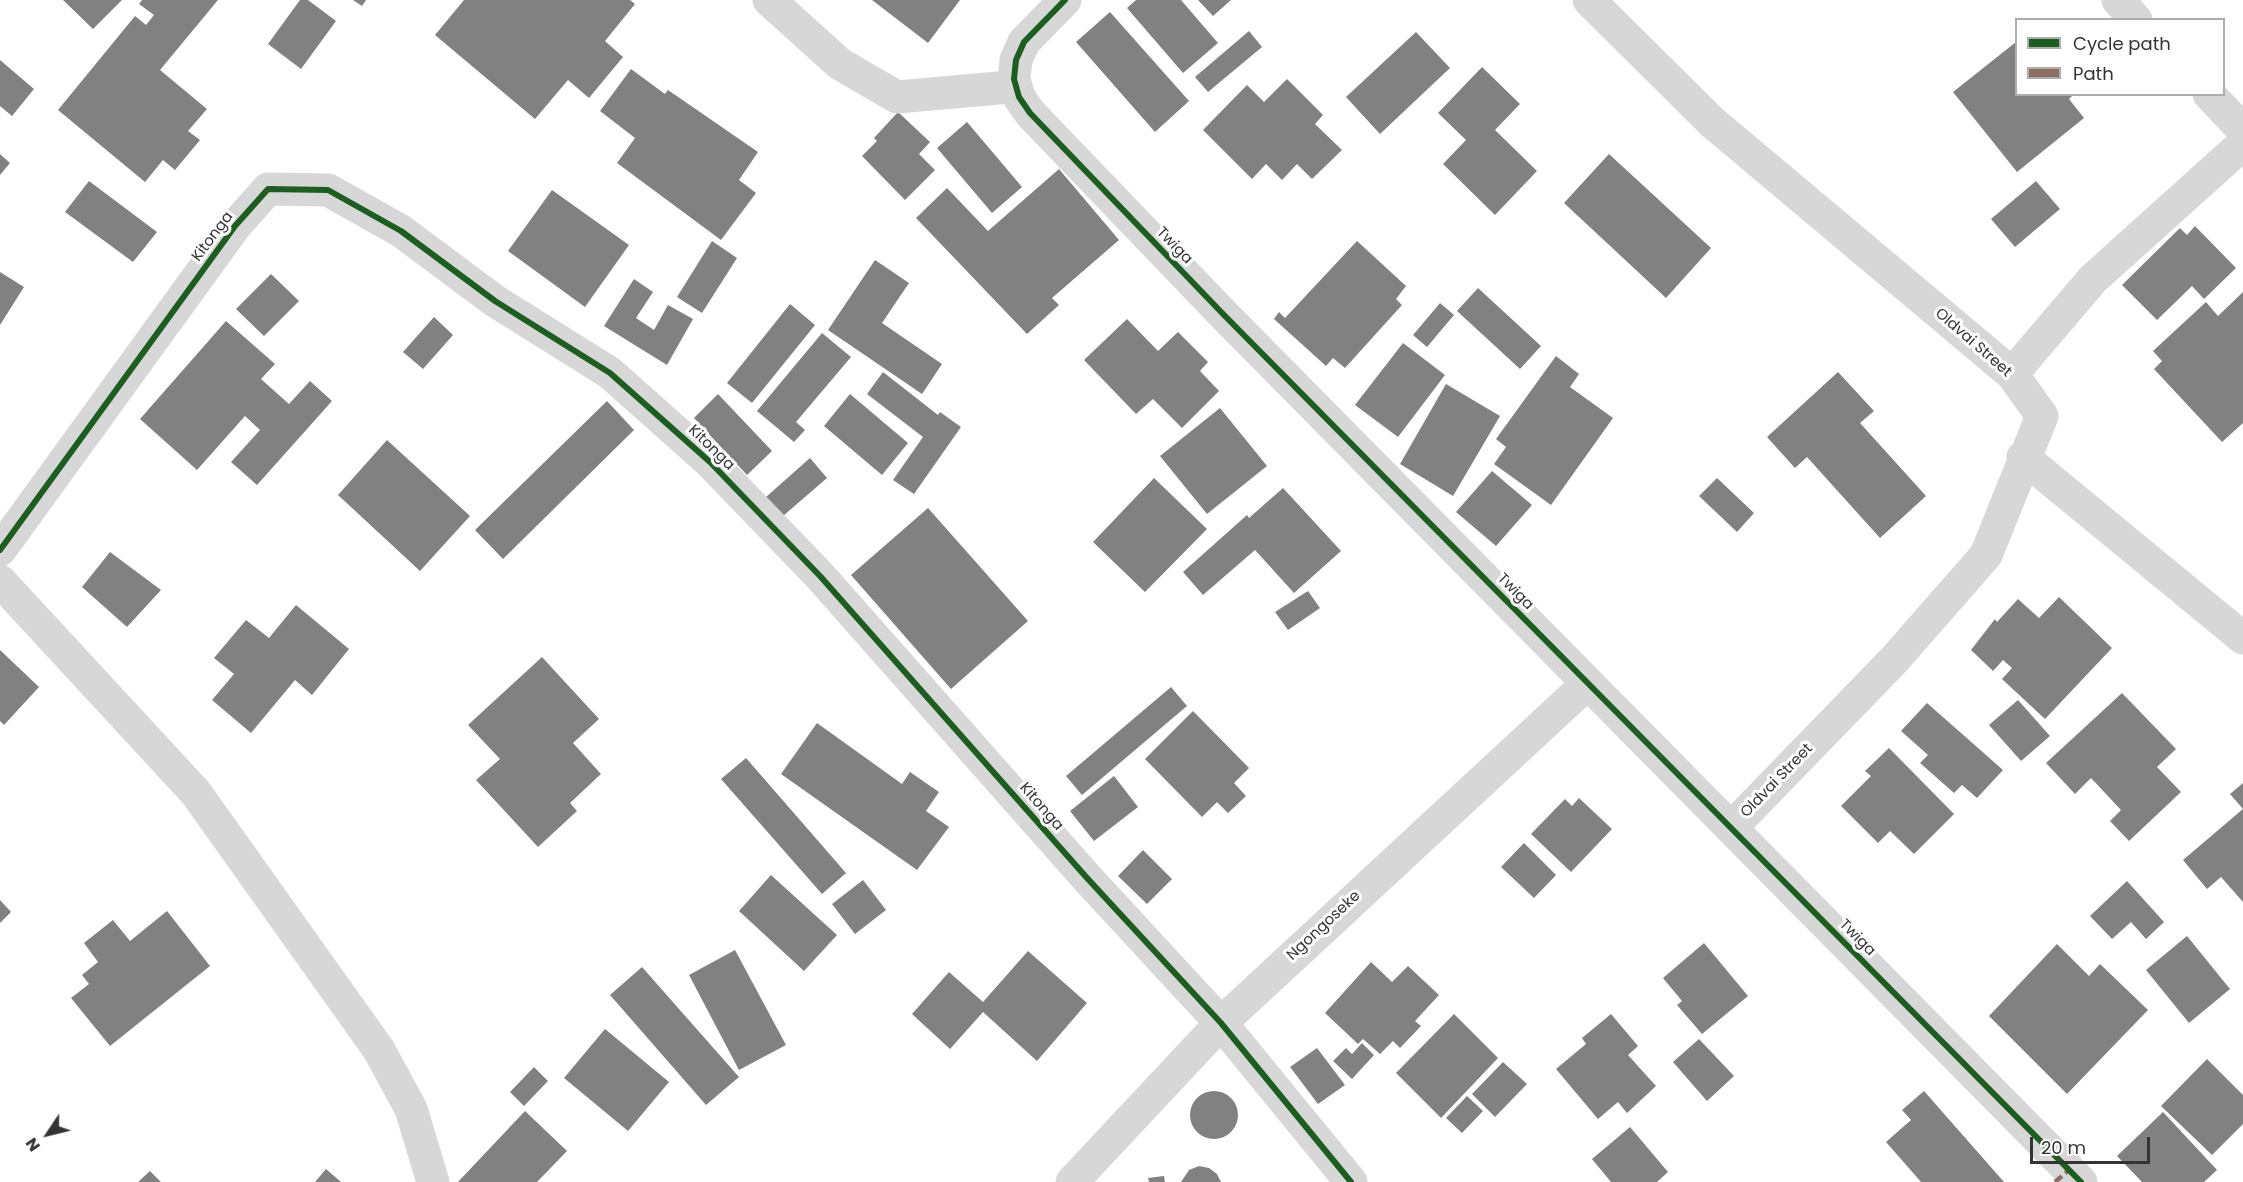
<!DOCTYPE html>
<style>
body{margin:0}
#map{position:relative;width:2243px;height:1182px;overflow:hidden;background:#fff;font-family:Poppins,sans-serif}
canvas{display:block}
.legend{position:absolute;left:2015px;top:18px;width:210px;height:78px;box-sizing:border-box;background:#fff;border:2px solid #adadad;margin:0;padding:8px 10px;list-style:none;font-size:18px;color:#333}
.legend li{display:flex;align-items:center;gap:12px;height:30px}
.legend b{width:30px;border:2px solid #adadad}
.north{position:absolute;left:18px;top:1104px;width:60px;height:60px;-webkit-text-stroke:4px #fff;paint-order:stroke;rotate:235deg;font-size:16px;font-weight:700;line-height:24px;text-align:center;color:#333}
.north::after{content:'';display:block;margin:auto;width:21px;height:27px;background:#333;clip-path:polygon(50% 0,100% 100%,50% 72%,0 100%)}
.scale{position:absolute;left:2030px;top:1137px;width:120px;height:27px;box-sizing:border-box;border:3px solid #333;border-top:0;padding-left:8px;font-size:18px;line-height:21px;white-space:nowrap;color:#333;-webkit-text-stroke:4px #fff;paint-order:stroke}
</style>
<div id="map">
<canvas width="2243" height="1182"></canvas>
<ul class="legend">
<li><b style="height:8px;background:#1b5e20"></b>Cycle path</li>
<li><b style="height:8px;background:#8d6e63"></b>Path</li>
</ul>
<div class="north">N</div>
<div class="scale">20 m</div>
</div>
<script>
const c = document.querySelector('canvas').getContext('2d');
c.lineJoin = 'round';
function fillPath(path, color) {
  c.fillStyle = color;
  c.fill(path, 'evenodd');
}
function shape(rows) {
  const path = new Path2D();
  for (const r of rows) {
    if (r.length === 3) {
      path.moveTo(r[0] + r[2], r[1]);
      path.arc(r[0], r[1], r[2], 0, 2 * Math.PI);
      continue;
    }
    path.moveTo(r[0], r[1]);
    for (let i = 2; i < r.length; i += 2) path.lineTo(r[i], r[i + 1]);
  }
  return path;
}
function trace(path, color, width, dash) {
  c.strokeStyle = color;
  c.lineWidth = width;
  c.lineCap = dash ? 'butt' : 'round';
  c.setLineDash(dash || []);
  c.stroke(path);
}
function label(font, color, halo, rows, align = 'center') {
  c.font = font + ' Poppins,sans-serif';
  c.lineWidth = 6;
  c.setLineDash([]);
  c.textBaseline = 'middle';
  c.strokeStyle = halo;
  c.fillStyle = color;
  for (const [text, x, y, turn = 0] of rows) {
    c.save();
    c.translate(x, y);
    c.rotate((+turn || 0) * Math.PI / 180);
    c.textAlign = isNaN(turn) ? turn : align;
    if (halo) c.strokeText(text, 0, 0);
    c.fillText(text, 0, 0);
    c.restore();
  }
}
fillPath(shape([
 [63,0,122,0,93,29],
 [142,0,218,0,160,70,207,109,188,131,200,140,175,170,163,160,145,182,58,110,135,16,146,25,154,15,139,4],
 [300,0,308,0,336,21,301,69,268,44],
 [353,0,366,0,362,6],
 [464,0,630,0,635,4,605,41,623,57,589,98,568,80,535,119,435,35],
 [872,0,960,0,928,43],
 [1136,0,1181,0,1218,43,1183,73,1127,8],
 [1198,0,1231,0,1213,16],
 [1110,12,1189,101,1155,132,1076,42],
 [1249,31,1262,47,1208,92,1195,77],
 [1416,32,1450,68,1380,134,1346,97],
 [2016,42,2016,94,2074,94,2069,99,2084,118,2017,172,1953,92],
 [0,60,34,89,12,116,0,106],
 [1482,67,1520,104,1495,130,1537,171,1495,215,1443,164,1466,140,1438,113],
 [631,69,665,94,668,90,758,152,739,180,756,193,721,240,617,163,635,138,600,111],
 [1287,79,1323,115,1315,124,1342,150,1312,179,1297,164,1282,180,1266,164,1252,179,1203,130,1247,85,1264,102],
 [898,112,930,142,919,154,935,170,905,200,862,156,877,141,874,138],
 [967,122,1022,187,992,213,937,148],
 [0,154,10,163,0,175],
 [1609,154,1711,248,1666,298,1564,203],
 [1059,169,1119,240,1052,298,1059,305,1027,334,916,218,947,188,988,231],
 [89,181,157,232,133,262,65,212],
 [2036,181,2060,209,2015,247,1991,219],
 [552,190,629,245,585,307,508,251],
 [2195,226,2236,268,2204,299,2192,286,2157,320,2122,285,2180,228,2187,235],
 [712,241,737,258,702,313,677,297],
 [1357,241,1406,286,1396,299,1402,305,1345,368,1333,358,1326,366,1274,319,1279,312,1285,318],
 [875,260,909,283,882,323,942,364,922,394,828,330],
 [0,272,24,287,0,325],
 [271,274,299,301,264,336,236,309],
 [634,279,653,292,636,318,654,330,668,305,693,319,667,365,604,326],
 [1478,288,1541,346,1520,369,1457,311],
 [2243,292,2243,423,2222,442,2154,369,2162,361,2153,351,2206,302,2218,316],
 [1440,303,1454,315,1427,347,1413,335],
 [790,304,815,325,752,403,727,383],
 [434,317,453,335,423,369,403,352],
 [1127,319,1158,351,1178,332,1208,362,1200,371,1219,391,1182,428,1153,399,1136,414,1084,360],
 [226,321,275,364,261,379,289,404,310,381,332,401,257,485,231,462,260,430,245,416,197,470,140,419],
 [822,333,851,357,796,422,805,430,794,442,757,411],
 [1403,343,1445,375,1398,437,1355,405],
 [1556,356,1579,374,1570,387,1613,418,1551,505,1494,464,1506,447,1496,439],
 [883,372,938,415,940,412,961,427,914,494,893,480,923,437,867,394],
 [1838,372,1874,411,1860,423,1926,496,1880,538,1807,457,1795,468,1767,437],
 [1446,384,1500,416,1453,496,1400,464],
 [718,394,772,451,747,475,694,418],
 [850,394,908,443,882,475,824,426],
 [607,401,634,430,503,559,475,530],
 [1220,408,1267,466,1207,514,1160,456],
 [387,440,470,516,420,571,338,495],
 [810,458,827,478,783,516,766,497],
 [1492,471,1532,505,1496,546,1456,512],
 [1154,478,1207,529,1145,592,1093,542],
 [1717,478,1754,513,1737,532,1699,496],
 [1283,488,1341,551,1294,593,1255,550,1203,595,1183,572,1247,515,1249,518],
 [928,508,1028,621,951,689,851,575],
 [110,552,161,590,127,627,82,587],
 [1308,591,1320,608,1288,630,1275,612],
 [2059,597,2112,648,2045,719,2002,679,2012,668,2003,660,1993,671,1971,650,1995,619,1997,622,2018,599,2039,618],
 [296,605,349,649,312,695,295,680,251,733,212,700,234,674,214,658,246,620,269,638],
 [0,650,39,687,4,725,0,721],
 [542,657,599,719,573,743,601,774,570,803,577,811,538,847,476,780,500,759,468,725],
 [1171,687,1187,706,1082,795,1066,776],
 [2122,693,2176,749,2157,767,2181,792,2129,841,2110,821,2121,810,2091,778,2075,794,2046,763],
 [2018,700,2050,736,2021,761,1989,725],
 [1927,703,2003,770,1977,798,1962,785,1954,793,1920,763,1928,755,1901,731],
 [1193,711,1249,768,1234,783,1246,796,1228,813,1217,802,1202,817,1145,759],
 [817,723,902,784,910,772,939,792,926,811,949,827,917,870,781,774],
 [1889,748,1954,814,1914,854,1890,831,1878,843,1841,806,1871,776,1865,771],
 [746,758,846,873,822,894,721,779],
 [1114,776,1138,807,1094,841,1070,811],
 [2243,783,2243,809,2230,794],
 [1579,798,1612,829,1571,872,1531,834,1565,799,1572,806],
 [2243,809,2243,902,2221,877,2207,889,2183,860],
 [1524,843,1556,875,1534,898,1501,867],
 [1143,850,1172,879,1147,904,1118,876],
 [771,875,837,935,804,971,739,911],
 [863,880,886,910,855,934,832,904],
 [2127,881,2164,922,2146,939,2131,922,2112,939,2090,916],
 [0,900,11,912,0,923],
 [167,911,210,966,110,1046,71,998,89,984,82,975,98,962,84,943,113,920,130,941],
 [2187,936,2230,989,2189,1023,2146,970],
 [1704,943,1748,996,1702,1034,1677,1005,1682,1001,1663,978],
 [2057,944,2089,976,2100,964,2148,1010,2067,1094,1989,1016],
 [735,950,786,1045,739,1070,689,975],
 [1028,951,1087,1003,1037,1061,983,1012,950,1049,912,1014,949,972,983,1002],
 [1371,962,1392,982,1408,966,1439,995,1415,1021,1421,1026,1400,1048,1393,1041,1380,1054,1363,1039,1358,1044,1325,1013],
 [642,967,739,1077,706,1105,610,995],
 [1454,1014,1498,1058,1441,1118,1396,1073],
 [1611,1014,1638,1046,1628,1055,1656,1086,1627,1113,1618,1102,1598,1119,1556,1069,1586,1044,1582,1038],
 [605,1029,669,1082,628,1131,564,1078],
 [1699,1039,1734,1076,1707,1101,1673,1062],
 [1362,1043,1374,1055,1352,1079,1333,1061,1346,1048,1352,1054],
 [1317,1048,1345,1085,1318,1104,1290,1067],
 [2207,1059,2243,1095,2243,1124,2212,1155,2161,1106],
 [1503,1062,1527,1084,1495,1117,1472,1094],
 [534,1067,548,1081,524,1106,510,1092],
 [1924,1091,2004,1182,1921,1182,1886,1142,1911,1120,1902,1110],
 [1214,1115,24],
 [1467,1096,1483,1111,1462,1133,1446,1118],
 [525,1111,567,1151,537,1182,458,1182],
 [2163,1112,2217,1170,2204,1182,2142,1182,2117,1156],
 [1630,1127,1668,1172,1657,1182,1611,1182,1592,1159],
 [1199,1166,1209,1168,1217,1174,1221,1182,1181,1182,1189,1170],
 [326,1169,341,1182,315,1182],
 [150,1171,161,1182,138,1182],
 [1164,1176,1165,1182,1149,1182,1148,1178]
]), '#818181');
trace(shape([
 [769,0,840,64,897,97,1010,87,1014,79],
 [1065,0,1024,42,1016,60,1014,79,1019,97,1030,113,1224,315,2081,1182],
 [1589,0,1712,122,2012,374,2042,416,1986,555,1894,660,1731,828],
 [2118,0,2136,20],
 [2209,94,2243,130],
 [2012,374,2093,279,2243,144],
 [2023,457,2243,638],
 [0,550,235,226,268,189,328,190,401,231,495,301,610,373,710,462,820,576,1087,878,1221,1023,1351,1182],
 [0,581,196,793,379,1050,411,1109,433,1182],
 [1072,1182,1221,1023,1588,683]
]), '#d7d7d7', 33);
trace(shape([
 [2055,1182,2069,1170]
]), '#8d6e63', 4.5, [9, 4.5]);
trace(shape([
 [1065,0,1024,42,1016,60,1014,79,1019,97,1030,113,1224,315,2081,1182],
 [0,550,235,226,268,189,328,190,401,231,495,301,610,373,710,462,820,576,1087,878,1221,1023,1351,1182]
]), '#1b5e20', 6);
label('15px', '#333', '#fff', [
 ["Kitonga",213,237,-53],
 ["Twiga",1174,246,46],
 ["Oldvai Street",1973,343,41],
 ["Kitonga",711,448,44],
 ["Twiga",1515,592,45],
 ["Oldvai Street",1777,781,-46],
 ["Kitonga",1041,807,49],
 ["Ngongoseke",1324,926,-43],
 ["Twiga",1857,938,45]
]);
</script>
